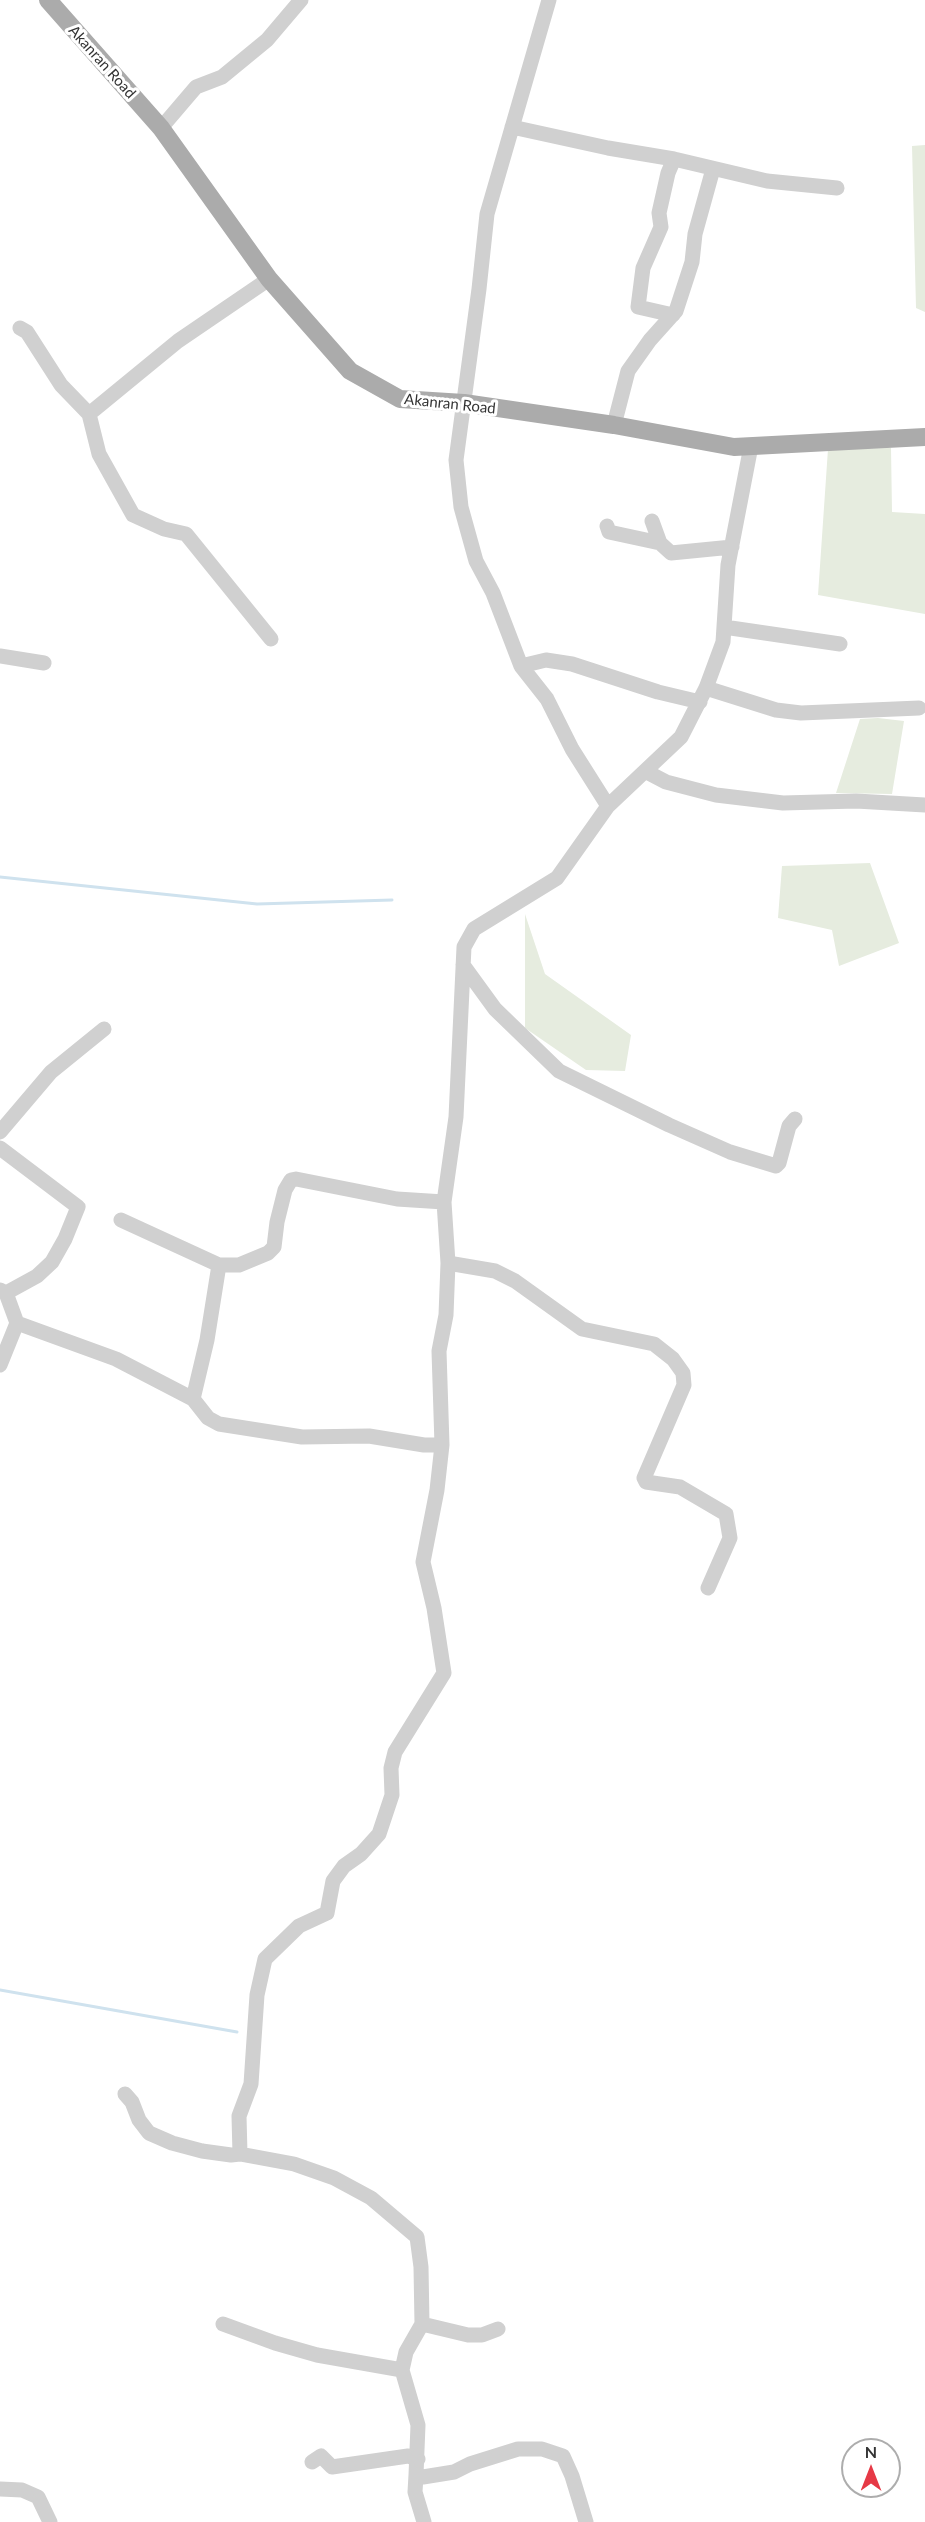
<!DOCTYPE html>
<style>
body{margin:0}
#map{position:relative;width:925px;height:2522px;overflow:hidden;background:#fff;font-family:Lato,sans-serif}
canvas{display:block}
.north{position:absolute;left:841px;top:2438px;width:60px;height:60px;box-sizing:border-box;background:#fff;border:2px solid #adadad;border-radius:50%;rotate:0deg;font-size:16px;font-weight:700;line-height:24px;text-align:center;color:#333}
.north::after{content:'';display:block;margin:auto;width:21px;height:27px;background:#e63946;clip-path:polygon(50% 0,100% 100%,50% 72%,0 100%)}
</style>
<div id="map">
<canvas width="925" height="2522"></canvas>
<div class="north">N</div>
</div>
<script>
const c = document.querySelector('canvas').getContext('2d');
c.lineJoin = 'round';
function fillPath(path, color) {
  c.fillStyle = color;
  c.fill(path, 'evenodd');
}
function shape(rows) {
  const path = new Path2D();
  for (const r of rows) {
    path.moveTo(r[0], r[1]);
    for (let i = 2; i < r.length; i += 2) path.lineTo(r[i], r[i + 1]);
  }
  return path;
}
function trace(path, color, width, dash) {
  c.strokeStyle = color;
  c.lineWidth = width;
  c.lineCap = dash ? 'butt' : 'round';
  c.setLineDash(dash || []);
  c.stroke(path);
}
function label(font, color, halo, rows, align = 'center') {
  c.font = font + ' Lato,sans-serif';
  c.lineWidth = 6;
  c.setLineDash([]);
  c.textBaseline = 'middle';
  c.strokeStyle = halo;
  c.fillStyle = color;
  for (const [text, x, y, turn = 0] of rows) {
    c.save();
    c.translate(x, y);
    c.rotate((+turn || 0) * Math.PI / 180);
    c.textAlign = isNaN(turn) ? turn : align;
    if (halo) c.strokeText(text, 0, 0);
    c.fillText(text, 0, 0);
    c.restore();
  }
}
fillPath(shape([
 [925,145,925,312,916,308,912,146],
 [891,448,892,512,925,514,925,614,818,595,828,449],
 [878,718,904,721,892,794,836,793,860,719],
 [870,863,899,943,839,966,832,930,778,918,782,866],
 [525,914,545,974,631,1035,625,1071,586,1070,525,1028]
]), '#e6ecdf');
trace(shape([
 [0,877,257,904,392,900],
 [0,1990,237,2032]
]), '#cfe2ee', 3);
trace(shape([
 [512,127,608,148,674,159,767,181,837,188],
 [161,128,196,87,222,77,267,40,301,0],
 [673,315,638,307,643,268,661,227,659,213,668,173,674,159],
 [20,328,27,332,61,385,89,414,99,454,133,515,164,529,186,534,271,639],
 [89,414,178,341,269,279],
 [614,425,628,371,650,340,676,311,692,262,695,234,713,169],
 [652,521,660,543,671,553,732,547],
 [607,526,609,532,660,543],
 [724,627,840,644],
 [0,656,44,663],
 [521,666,493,593,476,561,461,507,456,460,479,289,487,214,549,0],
 [706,688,776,710,801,713,919,708],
 [645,771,666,782,716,795,783,803,856,801,925,805],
 [608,806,572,749,547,699,521,666,546,660,572,664,658,692,700,702],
 [463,965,495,1009,559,1071,669,1125,730,1152,776,1166,779,1163,789,1126,795,1119],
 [0,1132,51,1072,104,1029],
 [0,1148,78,1207,65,1239,52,1262,37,1276,6,1293],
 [121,1220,219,1265,239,1265,268,1253,274,1247,277,1222,285,1190,291,1180,296,1179,397,1199,444,1202],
 [448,1263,495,1271,515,1281,582,1329,654,1344,673,1359,683,1373,684,1385,644,1478,646,1482,680,1487,726,1514,730,1538,708,1588],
 [0,1290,6,1293,17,1323,116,1359,193,1399,208,1418,219,1424,302,1437,369,1436,424,1445,442,1445],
 [0,1365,17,1323],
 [193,1399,207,1340,219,1265],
 [125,2094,132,2102,139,2120,149,2133,172,2143,202,2151,231,2155,240,2154],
 [223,2324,275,2343,317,2355,402,2370],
 [422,2324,468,2335,482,2335,498,2329],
 [312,2462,321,2456,332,2467,408,2456,418,2459],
 [416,2475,418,2425,402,2370,406,2352,422,2324,421,2267,417,2237,371,2198,334,2178,294,2164,240,2154,239,2116,251,2084,257,1995,265,1959,299,1926,327,1913,333,1881,344,1866,361,1854,379,1834,392,1795,391,1768,395,1752,444,1673,434,1608,423,1562,437,1490,442,1445,439,1351,446,1315,448,1263,444,1202,456,1117,464,947,474,929,557,878,608,806,681,737,706,688,723,642,728,565,751,446],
 [0,2489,22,2490,38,2497,50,2522],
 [424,2522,415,2492,416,2475,423,2477,454,2472,470,2464,518,2449,542,2449,563,2456,572,2476,586,2522]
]), '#d0d0d0', 15);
trace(shape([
 [48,0,161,128,269,279,350,371,400,399,464,403,614,425,734,447,925,437]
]), '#ababab', 18);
label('15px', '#333', '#fff', [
 ["Akanran Road",102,62,48],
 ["Akanran Road",450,404,6]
]);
</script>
